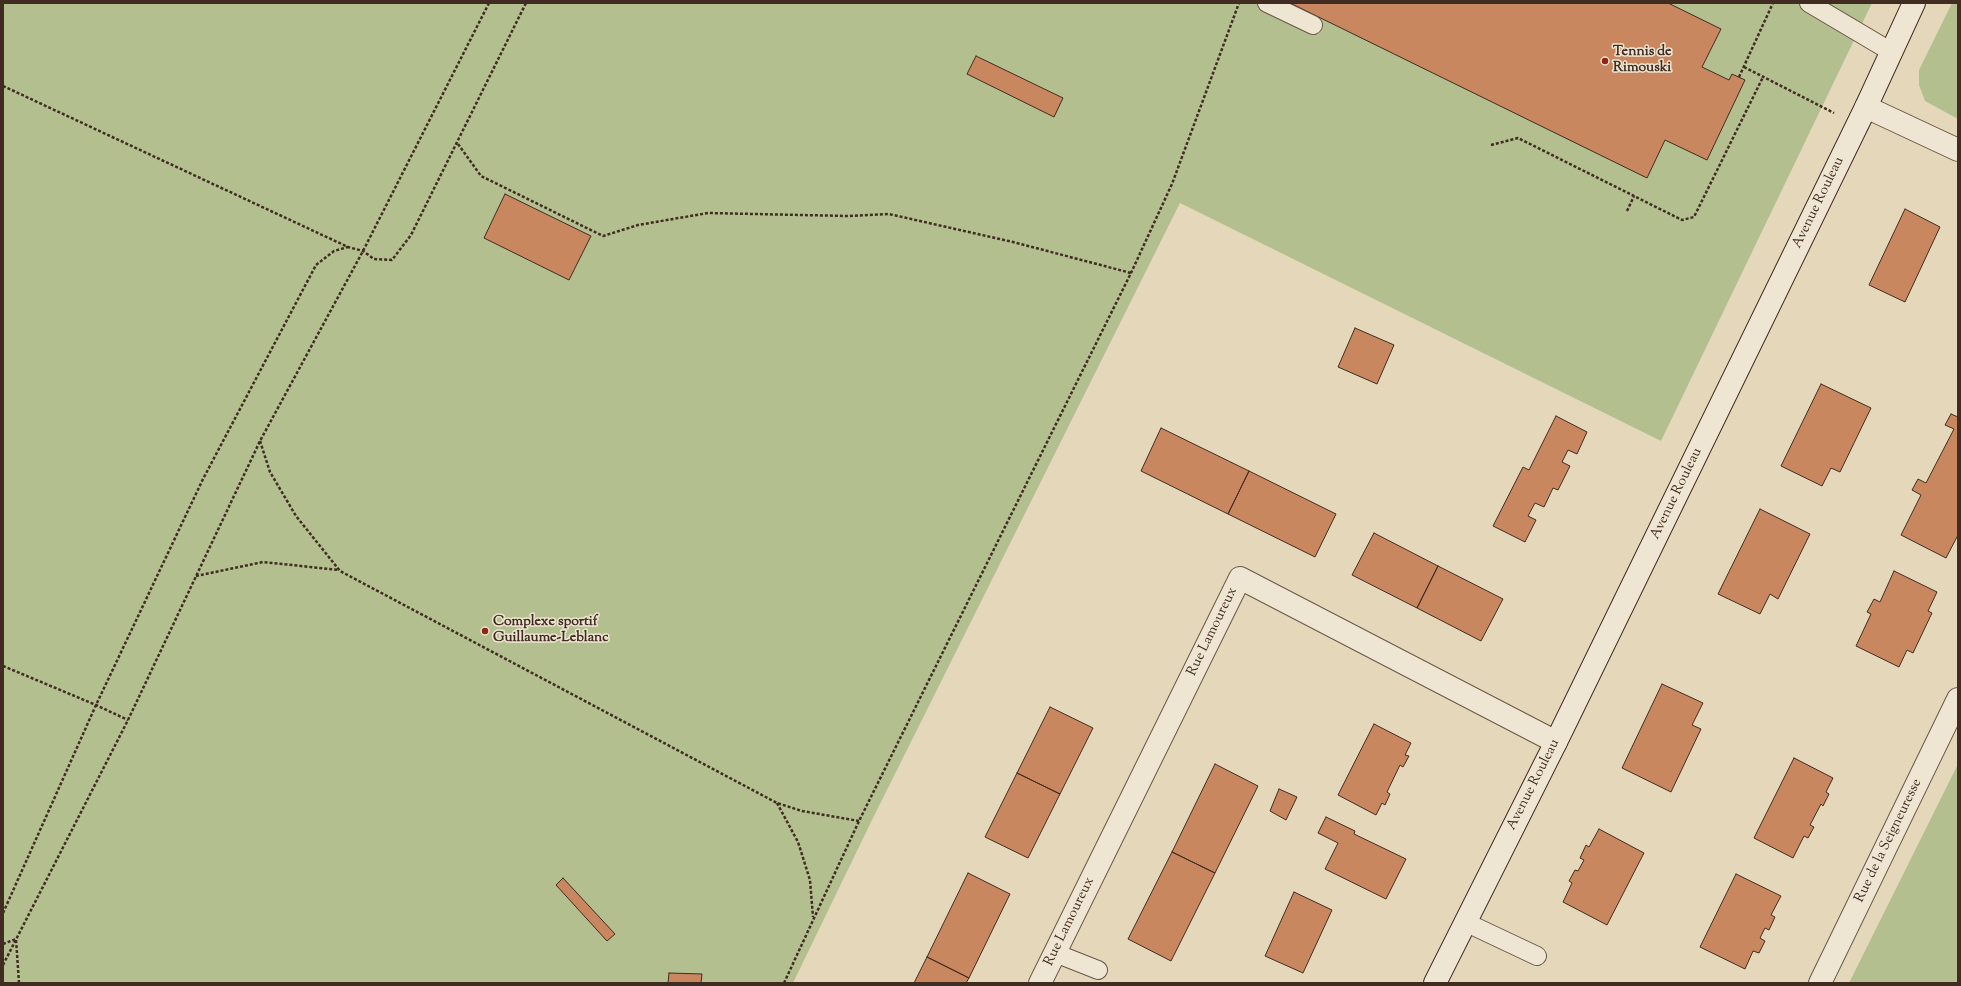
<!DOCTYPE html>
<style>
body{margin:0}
#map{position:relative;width:1961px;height:986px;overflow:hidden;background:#e5d8ba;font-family:"Sorts Mill Goudy",serif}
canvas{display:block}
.frame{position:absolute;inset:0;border:4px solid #412c22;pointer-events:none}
</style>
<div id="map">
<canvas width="1961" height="986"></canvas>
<div class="frame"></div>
</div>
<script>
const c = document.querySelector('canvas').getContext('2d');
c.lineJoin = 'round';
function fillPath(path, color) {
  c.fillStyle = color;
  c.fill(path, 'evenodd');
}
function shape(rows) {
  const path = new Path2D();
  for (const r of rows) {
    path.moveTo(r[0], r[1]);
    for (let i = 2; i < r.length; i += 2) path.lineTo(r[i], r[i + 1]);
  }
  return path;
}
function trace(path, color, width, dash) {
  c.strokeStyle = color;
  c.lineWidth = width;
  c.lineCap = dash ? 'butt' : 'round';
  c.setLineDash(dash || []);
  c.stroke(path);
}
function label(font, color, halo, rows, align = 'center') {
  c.font = font + ' "Sorts Mill Goudy",serif';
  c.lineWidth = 3;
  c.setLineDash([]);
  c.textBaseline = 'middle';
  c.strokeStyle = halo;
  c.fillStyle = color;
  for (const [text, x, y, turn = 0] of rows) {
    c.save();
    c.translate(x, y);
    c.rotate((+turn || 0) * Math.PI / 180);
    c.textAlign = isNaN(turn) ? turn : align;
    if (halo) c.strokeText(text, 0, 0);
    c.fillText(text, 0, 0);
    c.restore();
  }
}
fillPath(shape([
 [3,3,1872,3,1661,441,1180,203,872,820,793,983,3,983],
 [1952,3,1958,3,1958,119,1925,101,1919,85,1919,70],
 [1958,764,1958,983,1849,983]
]), '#b4bf90');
const building = shape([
 [1290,3,1668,3,1721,29,1702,67,1729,80,1732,74,1745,80,1707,160,1665,140,1647,178,1290,3],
 [976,56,1063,98,1054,117,967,74,976,56],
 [505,194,591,236,569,280,484,238,505,194],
 [1905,209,1940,227,1905,302,1869,285,1905,209],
 [1355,328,1394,345,1377,384,1338,367,1355,328],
 [1821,384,1871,408,1840,472,1831,468,1822,486,1781,466,1821,384],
 [1951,414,1958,417,1958,535,1946,558,1901,535,1921,495,1912,490,1918,479,1926,483,1954,429,1945,425,1951,414],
 [1556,416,1587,432,1577,454,1568,450,1562,462,1570,466,1558,490,1553,488,1544,507,1535,503,1528,516,1536,520,1525,542,1493,526,1523,467,1529,470,1556,416],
 [1161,428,1249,471,1228,514,1141,471,1161,428],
 [1249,471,1336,514,1315,557,1228,514,1249,471],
 [1760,509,1810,534,1778,599,1770,594,1760,614,1718,594,1760,509],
 [1374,533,1438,566,1417,608,1352,575,1374,533],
 [1438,566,1503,599,1481,641,1417,608,1438,566],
 [1894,571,1937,592,1928,611,1932,613,1913,653,1907,650,1899,667,1856,646,1871,614,1867,612,1874,599,1880,602,1894,571],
 [1662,684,1703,703,1692,725,1701,729,1671,792,1622,768,1662,684],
 [1050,707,1093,728,1060,794,1017,773,1050,707],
 [1374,724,1411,743,1405,755,1409,756,1403,767,1400,765,1387,792,1390,794,1385,805,1382,803,1376,815,1338,795,1374,724],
 [1794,758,1833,778,1826,792,1829,794,1823,806,1821,804,1810,825,1814,827,1808,838,1804,836,1793,858,1754,838,1794,758],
 [1215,764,1258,786,1215,873,1172,852,1215,764],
 [1017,773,1060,794,1028,858,985,837,1017,773],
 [1279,789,1297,797,1286,820,1270,811,1279,789],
 [1326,817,1355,831,1354,834,1406,859,1386,899,1325,869,1338,843,1318,833,1326,817],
 [1599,829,1644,853,1607,925,1563,902,1572,883,1569,881,1575,870,1578,871,1584,860,1580,858,1586,845,1589,847,1599,829],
 [1172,852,1215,873,1171,961,1128,939,1172,852],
 [968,873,1010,894,969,978,927,957,968,873],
 [1736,874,1781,896,1771,915,1775,917,1769,930,1765,928,1760,938,1765,941,1759,953,1753,951,1745,969,1700,947,1736,874],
 [563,878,615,934,607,941,556,885,563,878],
 [1294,892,1332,910,1303,973,1265,956,1294,892],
 [927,957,969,978,966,983,914,983,927,957],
 [669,973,702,974,701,983,668,983,669,973]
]);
fillPath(building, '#c8875e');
trace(building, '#412c22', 1);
const lane = shape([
 [1267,3,1313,25],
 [1809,3,1890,51],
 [1465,922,1537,956],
 [1055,953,1098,970]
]);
const street = shape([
 [1866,107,1958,150],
 [1040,983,1240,578,1556,742],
 [1820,983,1958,699]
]);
const secondary = shape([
 [1435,983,1556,742,1866,107,1914,3]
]);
trace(lane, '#6a5748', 20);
trace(street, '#6a5748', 24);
trace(secondary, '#412c22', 24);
trace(shape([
 [1744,67,1834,113],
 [1739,77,1773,3],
 [3,86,348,247,363,251,374,259,392,260,411,235,526,3],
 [458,144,481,176,603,236,638,225,708,213,848,216,889,214,1013,242,1131,273],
 [1491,145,1518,138,1682,220,1694,217,1763,77],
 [1627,211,1634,196],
 [260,441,270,472,296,516,340,571,777,803,802,811,859,821],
 [196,576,263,562,339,570],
 [3,666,96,705,128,720],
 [777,803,798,842,810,880,813,917],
 [3,913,96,705,203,479,316,265,334,251,348,247],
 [3,944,16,939,19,983],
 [3,965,128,720,260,441,363,251,489,3],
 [784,983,859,821,1131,273,1172,184,1239,3]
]), '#412c22', 2.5, [3, 2]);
trace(lane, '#eee6d2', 18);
trace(street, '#eee6d2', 22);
trace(secondary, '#eee6d2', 22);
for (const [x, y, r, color] of [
 [1605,61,4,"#8f2418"],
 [485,631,4,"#8f2418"]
]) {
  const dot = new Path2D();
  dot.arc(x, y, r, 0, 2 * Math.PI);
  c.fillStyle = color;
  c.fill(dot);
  trace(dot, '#eee6d2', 1.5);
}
label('bold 14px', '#412c22', '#eee6d2', [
 ["Tennis de",1613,53],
 ["Rimouski",1613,69],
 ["Complexe sportif",493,623],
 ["Guillaume-Leblanc",493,639]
], 'left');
label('14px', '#412c22', '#eee6d2', [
 ["Avenue Rouleau",1819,203,-64],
 ["Avenue Rouleau",1677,494,-64],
 ["Rue Lamoureux",1213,632,-64],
 ["Avenue Rouleau",1534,785,-63],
 ["Rue de la Seigneuresse",1889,841,-64],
 ["Rue Lamoureux",1070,922,-64]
]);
</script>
